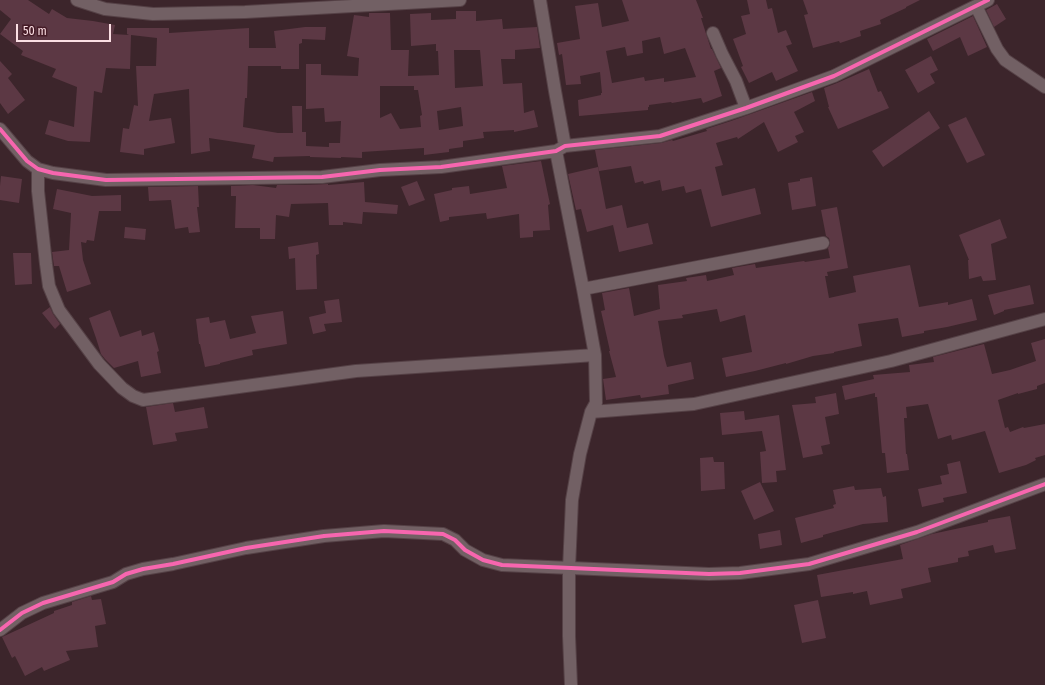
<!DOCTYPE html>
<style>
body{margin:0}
#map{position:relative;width:1045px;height:685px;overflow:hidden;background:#3c252b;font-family:"Fira Sans Condensed",sans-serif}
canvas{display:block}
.scale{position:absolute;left:16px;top:24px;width:95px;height:18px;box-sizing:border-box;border:2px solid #fbdfe4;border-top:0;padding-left:5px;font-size:12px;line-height:14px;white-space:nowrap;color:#fbdfe4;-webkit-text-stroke:3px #451c27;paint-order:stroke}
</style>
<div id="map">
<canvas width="1045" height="685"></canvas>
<div class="scale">50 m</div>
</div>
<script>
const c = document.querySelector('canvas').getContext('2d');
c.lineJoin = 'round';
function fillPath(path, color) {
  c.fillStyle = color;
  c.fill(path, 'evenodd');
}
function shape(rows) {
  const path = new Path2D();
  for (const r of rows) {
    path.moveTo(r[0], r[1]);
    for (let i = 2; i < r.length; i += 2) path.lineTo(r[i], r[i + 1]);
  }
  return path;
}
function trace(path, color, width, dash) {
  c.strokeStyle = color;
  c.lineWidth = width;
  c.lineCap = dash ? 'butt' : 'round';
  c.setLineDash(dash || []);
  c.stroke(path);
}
fillPath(shape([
 [0,0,28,0,49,14,52,9,67,18,93,21,115,25,113,34,129,35,127,34,127,28,169,28,169,33,249,28,249,48,276,48,274,31,305,27,326,27,325,40,302,39,302,43,299,44,299,69,281,69,281,66,248,66,247,98,245,98,243,127,278,133,293,133,292,106,302,106,302,132,306,132,306,146,329,147,329,143,340,143,341,121,325,122,324,108,306,109,306,64,321,64,321,75,358,76,359,58,347,56,354,15,369,17,369,13,390,13,391,50,409,50,408,76,439,75,438,51,436,51,436,44,411,46,410,14,431,13,431,20,456,19,456,11,476,11,476,21,502,19,503,29,537,27,540,48,515,50,515,59,501,59,503,84,522,83,524,113,534,110,538,127,514,132,514,130,483,132,484,138,463,141,463,147,449,149,449,152,424,155,424,148,362,152,362,158,341,157,341,158,310,157,310,156,274,157,273,162,252,158,255,145,209,138,210,151,191,154,189,89,154,94,149,121,171,118,175,143,144,149,144,155,120,152,123,128,129,129,134,105,138,106,136,66,156,66,157,38,131,35,130,69,106,68,102,93,94,91,90,142,68,141,45,134,49,120,74,127,77,87,52,77,56,69,21,55,23,51,0,34,11,19,0,10],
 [454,50,480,50,483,86,455,88],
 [380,86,414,86,414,90,418,90,422,115,420,116,421,127,400,129,391,113,380,118],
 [461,107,463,126,439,130,437,111],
 [622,0,696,0,703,18,701,18,711,49,712,49,721,68,714,71,722,96,703,103,701,98,672,103,671,102,649,105,649,107,648,107,648,110,579,116,578,100,601,95,601,93,602,93,600,72,580,76,581,84,566,85,562,54,559,55,557,43,580,39,575,6,598,3,602,27,629,21],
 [660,37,664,54,685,48,696,77,664,82,664,78,645,81,644,77,612,83,606,51,625,47,627,56,643,53,642,41],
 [747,0,766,0,768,9,772,8,778,33,786,30,792,44,786,46,798,71,776,81,772,72,749,83,741,67,743,66,733,39,746,34,741,16,750,14],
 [803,0,920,0,906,7,906,8,880,20,881,24,860,31,861,36,840,43,839,41,813,48,804,15,808,14],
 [997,4,1006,19,994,27,986,10],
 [973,16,987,47,968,56,960,37,933,51,927,39],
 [931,56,938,70,930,74,935,83,918,93,905,70],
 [0,61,12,74,8,78,25,100,8,114,0,103],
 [869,69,878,92,881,91,889,108,838,129,828,107,829,107,824,88,837,83],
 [812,92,815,101,794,112,804,132,795,136,798,142,778,152,764,122,738,139,737,137,716,143,723,165,715,167,722,196,755,188,761,214,711,227,701,189,686,193,684,186,662,191,660,180,644,184,643,181,635,183,631,166,599,171,595,150,661,143,672,140,673,141,707,131,706,129,731,121],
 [929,111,940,128,883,167,872,151],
 [966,117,985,155,967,163,948,125],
 [541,161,550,204,548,205,550,230,533,231,533,237,520,238,519,214,487,219,486,213,449,217,449,220,440,222,434,194,452,190,452,188,469,186,470,194,507,188,502,166],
 [598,167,606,209,622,205,627,228,648,223,653,244,619,252,613,225,587,232,581,209,576,210,568,174],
 [1,176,22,179,19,203,0,200,0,186],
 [812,177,816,206,792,210,788,183,800,181,800,179],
 [417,181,425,200,409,206,401,187],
 [364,182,365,202,398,205,397,214,363,212,362,224,343,222,343,225,329,225,328,203,291,204,289,217,276,215,275,239,260,239,260,228,235,228,236,196,231,196,231,186,253,185,276,188,277,185,305,185,328,184,328,185],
 [198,186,199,207,197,207,200,232,189,233,188,227,175,229,171,200,149,201,148,187],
 [57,189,92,196,121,195,121,211,99,211,94,241,87,240,86,243,81,242,83,260,91,284,67,292,59,266,54,266,52,252,69,250,71,213,53,209],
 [837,207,848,268,827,272,828,276,825,276,829,298,856,292,853,276,910,265,919,307,948,302,948,305,972,299,977,320,947,327,924,331,924,333,902,337,898,318,858,324,862,346,834,352,834,353,813,356,786,364,786,363,755,371,726,377,722,358,752,352,745,315,720,322,717,309,682,315,683,318,658,321,664,356,667,367,691,362,694,379,668,385,669,394,641,398,640,395,606,400,603,379,616,377,609,351,610,351,601,311,605,310,602,293,629,288,634,316,660,309,658,285,687,281,686,278,706,275,707,281,734,275,732,268,755,264,756,268,804,261,805,262,830,258,828,248,830,245,830,242,829,238,826,236,821,210],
 [1000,219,1007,238,991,244,996,280,983,281,981,276,969,279,968,260,969,260,959,235],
 [125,227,146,229,145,240,124,238],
 [318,242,319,254,316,255,317,289,296,290,295,258,289,259,288,247],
 [13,253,31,253,32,284,15,285],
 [1030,285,1034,304,1004,310,1004,311,994,315,988,295],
 [339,299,342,322,324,324,326,331,313,334,309,317,326,313,324,301],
 [50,307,53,314,60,324,55,329,42,313],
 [110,310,120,337,141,330,142,336,154,332,159,351,157,352,161,373,141,377,138,361,114,368,105,359,101,354,96,338,89,318],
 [283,311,287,344,252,350,253,355,220,363,220,364,205,367,200,344,199,344,196,319,209,317,210,323,225,320,230,339,256,333,251,316],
 [1045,339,1045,383,1037,386,1037,389,1018,394,1018,393,998,400,1005,428,1008,427,1010,432,1023,427,1024,428,1045,424,1045,455,1035,458,1036,460,1026,465,999,473,985,431,952,440,951,435,938,439,928,404,906,407,907,418,904,418,906,454,907,454,909,470,887,473,885,453,882,453,877,397,875,397,875,393,845,400,842,386,874,379,873,375,910,372,909,365,934,362,933,357,984,344,992,374,1010,370,1036,361,1031,343],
 [836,393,839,414,825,417,830,444,821,446,823,454,803,458,792,405,816,403,815,397],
 [173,403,175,412,204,407,208,428,175,433,177,441,153,445,146,407],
 [744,411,745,420,779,415,786,470,776,471,777,482,762,483,760,452,766,451,762,431,722,435,720,413],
 [713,457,714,462,724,462,725,489,701,491,700,458],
 [960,461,967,493,943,498,944,502,922,507,918,489,942,484,940,476,949,474,947,464],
 [760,482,774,511,754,520,741,491],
 [854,486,855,490,881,488,883,497,886,496,888,522,863,524,823,535,823,537,801,543,795,518,834,508,833,505,836,504,833,490],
 [1010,516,1016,549,995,553,993,545,968,551,969,556,958,558,958,562,928,568,931,582,901,589,903,598,870,605,867,591,853,594,853,592,821,597,817,575,903,559,900,545,932,534,988,522,988,520],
 [780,530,782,545,760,549,758,534],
 [91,596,92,600,101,599,106,624,95,626,98,647,66,651,70,660,44,671,42,667,25,676,15,656,12,658,2,637,54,613,54,611,72,605,72,602],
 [818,600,826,638,802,643,794,605]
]), '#5c3844');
const minor = shape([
 [77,0,105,9,153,14,245,12,460,0],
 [540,0,555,91,565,146],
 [976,6,997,49,1005,60,1045,87],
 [713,33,722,54,736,81,746,108],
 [0,129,27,161,38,169,53,173,106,180,322,177,380,170,441,167,556,151,565,146,660,136,746,108,834,76,988,0],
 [556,151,583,289,595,355,596,403,591,412,580,454,572,500,569,569,569,636,571,685],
 [38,169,38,191,46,264,49,286,59,310,99,364,122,388,133,396,143,400,356,371,595,355],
 [583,289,823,243],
 [591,412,694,404,891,361,1045,319],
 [0,630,22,613,43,603,113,582,126,574,143,569,173,564,246,548,324,536,384,531,443,534,455,540,465,550,483,560,502,565,709,574,740,573,809,564,917,532,1045,484]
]);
trace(minor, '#554146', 14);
trace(minor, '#726064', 12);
trace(shape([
 [0,129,27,161,38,169,53,173,106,180,322,177,380,170,441,167,556,151,565,146,660,136,746,108,834,76,988,0],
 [0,630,22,613,43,603,113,582,126,574,143,569,173,564,246,548,324,536,384,531,443,534,455,540,465,550,483,560,502,565,709,574,740,573,809,564,917,532,1045,484]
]), '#f766af', 4);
</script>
